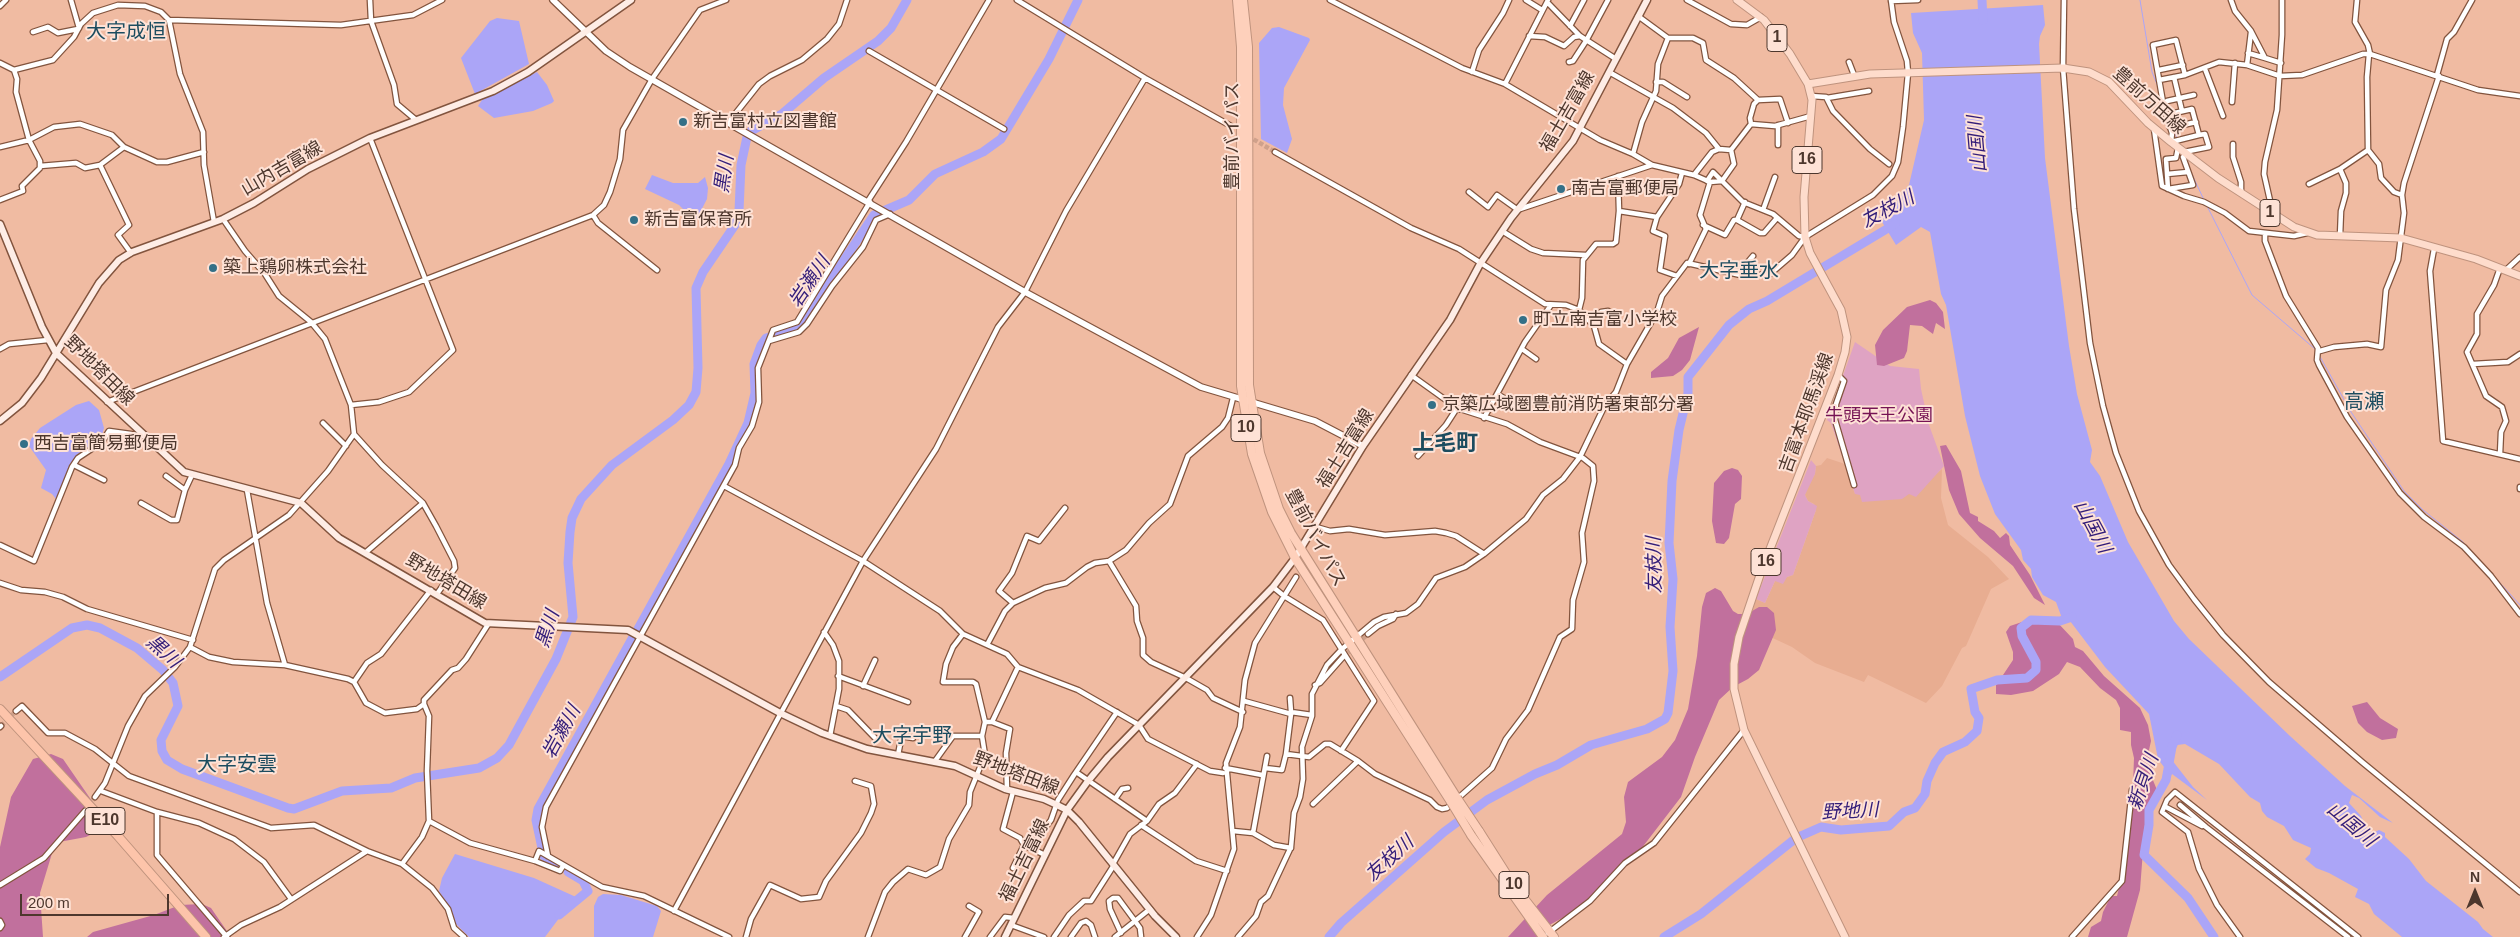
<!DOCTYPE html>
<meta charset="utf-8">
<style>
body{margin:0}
#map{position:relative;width:2520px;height:937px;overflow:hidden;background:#f0bba2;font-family:Helvetica,sans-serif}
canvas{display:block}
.north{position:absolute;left:2450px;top:867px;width:50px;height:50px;-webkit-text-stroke:4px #fee2d6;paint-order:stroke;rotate:0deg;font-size:14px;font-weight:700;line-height:20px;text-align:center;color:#4d372d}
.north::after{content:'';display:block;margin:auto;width:18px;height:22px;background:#4d372d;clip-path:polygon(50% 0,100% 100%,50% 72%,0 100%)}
.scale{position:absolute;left:20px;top:894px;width:149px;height:22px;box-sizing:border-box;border:2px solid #4d372d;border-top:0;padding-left:6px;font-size:15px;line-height:18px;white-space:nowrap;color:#4d372d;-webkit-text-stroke:4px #fee2d6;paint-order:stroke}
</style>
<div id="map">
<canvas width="2520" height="937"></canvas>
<div class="north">N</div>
<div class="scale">200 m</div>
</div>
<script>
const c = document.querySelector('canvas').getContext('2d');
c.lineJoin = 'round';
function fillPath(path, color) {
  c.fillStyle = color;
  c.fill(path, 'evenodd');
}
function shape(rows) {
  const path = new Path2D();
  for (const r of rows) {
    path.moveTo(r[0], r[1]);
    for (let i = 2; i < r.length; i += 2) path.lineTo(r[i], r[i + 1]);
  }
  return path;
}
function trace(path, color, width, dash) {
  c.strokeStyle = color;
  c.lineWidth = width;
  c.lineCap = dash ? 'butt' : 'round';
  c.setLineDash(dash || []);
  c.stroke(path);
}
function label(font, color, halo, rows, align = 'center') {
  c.font = font + ' Helvetica,"Noto Sans JP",sans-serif';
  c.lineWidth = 4;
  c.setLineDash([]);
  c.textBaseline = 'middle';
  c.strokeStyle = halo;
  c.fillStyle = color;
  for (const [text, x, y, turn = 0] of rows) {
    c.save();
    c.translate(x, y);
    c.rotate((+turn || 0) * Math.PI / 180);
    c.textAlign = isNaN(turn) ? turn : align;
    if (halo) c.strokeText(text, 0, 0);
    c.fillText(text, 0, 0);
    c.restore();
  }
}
fillPath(shape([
 [1827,458,1845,464,1855,494,1912,494,1942,469,1941,498,1948,525,1988,557,2009,579,1991,589,1966,646,1962,648,1942,686,1926,703,1868,675,1864,682,1815,663,1792,647,1764,634,1750,620,1756,599,1765,603,1775,581,1793,575,1816,510,1814,504,1808,501,1805,495,1806,489,1815,474,1816,466,1821,465]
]), '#e8ad91');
fillPath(shape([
 [1855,342,1890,366,1919,369,1921,389,1929,425,1944,466,1916,497,1909,494,1902,499,1862,502,1860,495,1855,494,1831,423,1827,420],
 [1811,460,1816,466,1815,474,1805,495,1808,501,1817,506,1816,510,1793,575,1787,577,1783,584,1775,581,1765,603,1756,599]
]), '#dfa3c3');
fillPath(shape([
 [1930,300,1936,303,1943,312,1945,329,1936,323,1933,334,1922,326,1910,325,1907,351,1904,358,1884,366,1877,365,1875,345,1883,330,1907,307],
 [1699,327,1690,360,1682,370,1673,376,1651,378,1651,372,1668,358,1679,338],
 [1946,445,1961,471,1970,513,1978,517,1978,521,1994,531,2000,538,2006,533,2009,536,2010,545,2030,575,2045,605,2034,598,2013,566,1980,538,1959,514,1949,490,1940,446],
 [1732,468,1738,470,1742,476,1741,499,1735,504,1729,538,1724,544,1716,543,1712,521,1714,483,1724,471],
 [1715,588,1721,591,1733,611,1738,614,1747,614,1759,607,1767,607,1774,613,1776,630,1759,670,1748,679,1733,687,1719,700,1695,757,1681,797,1641,849,1599,893,1575,911,1544,928,1537,937,1508,937,1547,895,1622,834,1626,822,1624,797,1628,782,1662,757,1675,740,1688,709,1697,656,1702,607,1706,593],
 [2040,616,2057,622,2073,639,2075,647,2083,651,2104,676,2140,708,2148,725,2151,741,2149,750,2153,767,2150,773,2157,790,2157,797,2148,804,2146,811,2140,890,2127,937,2088,937,2091,927,2101,921,2103,912,2111,896,2117,896,2121,880,2126,874,2127,829,2131,825,2130,812,2133,806,2134,792,2136,790,2133,784,2134,758,2131,745,2131,732,2120,730,2120,708,2116,700,2100,688,2080,667,2067,662,2059,674,2033,691,2011,695,1996,694,1996,683,2007,676,2003,675,2013,660,2013,652,2006,632,2010,626],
 [2367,702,2380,718,2398,729,2396,738,2382,740,2367,732,2358,723,2352,706],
 [51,754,63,759,94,804,99,820,98,831,86,837,59,842,53,850,40,893,43,937,0,937,0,847,11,797,33,759],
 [202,904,211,908,231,937,87,937,93,932,154,915,180,905]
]), '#c1709d');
fillPath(shape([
 [2043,5,2045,25,2040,36,2039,44,2045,158,2069,346,2077,394,2092,450,2090,462,2100,476,2128,542,2174,621,2189,639,2290,736,2345,786,2393,823,2380,817,2359,798,2352,795,2349,803,2361,816,2365,826,2373,833,2379,830,2385,833,2385,837,2409,859,2426,881,2478,922,2483,929,2493,937,2402,937,2374,914,2369,904,2355,897,2358,889,2329,873,2316,868,2305,859,2310,854,2311,848,2293,840,2284,826,2267,817,2262,811,2260,803,2250,797,2219,764,2185,744,2170,746,2174,758,2168,755,2193,787,2207,800,2172,774,2165,785,2163,783,2167,771,2158,759,2149,714,2105,667,2070,621,2063,621,2056,602,2043,595,2032,577,2031,569,2023,560,2021,550,1995,514,1980,476,1965,416,1946,305,1941,294,1930,232,1921,227,1896,245,1879,217,1897,201,1909,185,1924,120,1922,53,1913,33,1911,13],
 [497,18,519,21,529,64,475,94,461,58,490,21],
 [1279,27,1309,38,1310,40,1284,88,1283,105,1292,139,1287,153,1261,139,1259,43,1272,28],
 [537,72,547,85,554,101,552,103,533,111,494,118,478,106,482,100],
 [652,175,673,183,698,183,705,177,708,188,707,199,695,222,688,221,684,210,679,205,645,189],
 [89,401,99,410,104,428,102,435,91,448,79,453,70,464,56,499,52,494,41,488,46,470,29,446,31,439,40,428,76,405],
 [455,854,534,878,576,897,558,913,560,917,545,937,469,937,454,922,450,909,439,891,442,878],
 [603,894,621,895,657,906,661,911,653,937,594,937,594,906,598,897]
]), '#aba5f7');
trace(shape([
 [2140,0,2152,72,2159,89],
 [2169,117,2172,125],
 [2174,128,2177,139],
 [2189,168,2204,200],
 [2207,206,2252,295,2315,349],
 [2319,355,2351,412,2404,491,2423,510,2463,542,2520,605]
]), '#aba5f7', 1);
trace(shape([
 [1982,0,1983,20],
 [638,629,729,464,748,423,755,393,754,364,761,345,766,338,780,334,802,323,874,215,909,200,935,174,983,152,1001,139,1049,59,1078,0],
 [0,677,72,628,87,625,100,628,137,648,163,670,173,683,178,706,161,740,162,751,167,760,182,769,288,808,294,809,342,791,391,788,415,778,479,768,497,758,509,745,556,659,573,617,568,563,570,532,572,518,581,499,612,465,673,420,689,405,696,392,698,368,696,288,703,272,735,225,739,211,741,165,747,137,751,131,782,114,824,78,878,41,891,28,907,0],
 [2177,735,2172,747,2166,780,2149,810,2149,825,2144,855,2188,898,2214,937],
 [542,848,536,820,538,809,633,637],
 [544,856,556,864],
 [559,915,588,891,583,881,568,872],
 [1329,937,1341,923,1444,832,1487,800,1535,774,1557,765,1591,745,1647,729,1665,719,1668,713,1673,671,1670,627,1673,579,1669,543,1672,481,1679,430,1688,393,1688,377,1729,325,1749,309,1767,301,1895,224],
 [1664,937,1701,914,1796,838,1821,827,1841,830,1889,826,1904,812,1915,808,1925,794,1927,781,1935,763,1943,752,1965,742,1977,731,1979,718,1975,712,1971,689,1997,680,2027,678,2036,670,2036,662,2022,636,2021,628,2031,620,2060,621,2072,617]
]), '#aba5f7', 9);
trace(shape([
 [1248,136,1275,152],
 [1343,657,1368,634],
 [1,726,16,711],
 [85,811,95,797]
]), '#cfa18b', 4.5, [4.5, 2]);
const minor = shape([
 [71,0,79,28],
 [370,0,371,21,394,85,397,104,416,120],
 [1017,0,1145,78,1231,126],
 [1330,0,1462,68,1505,84,1600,140,1633,154,1652,165,1694,175,1710,182,1722,181,1743,202,1773,214,1799,236,1805,237],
 [1526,0,1542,10],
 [1687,0,1731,24,1747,25,1761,17],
 [2064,0,2063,68,2074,209,2090,343,2103,406,2116,453,2139,511,2169,565,2194,599,2223,635,2269,682,2362,762,2520,892],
 [2231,0,2235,11,2251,31,2265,58,2281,63],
 [2357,0,2355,22,2368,45,2370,54],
 [1891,1,1918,0],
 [1547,2,1580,36,1616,59],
 [0,6,6,0],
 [1638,16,1668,38,1693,38,1703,43,1706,60,1734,78,1758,100,1780,99,1788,123],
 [169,20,341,25,413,15,442,0],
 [1570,26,1584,0],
 [33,32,48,27,58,33,78,29],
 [1529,36,1545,37,1564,46,1574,37,1580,36],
 [869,51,1004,129],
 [2248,53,2265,58],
 [2369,54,2367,77,2368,150,2379,164,2381,178,2394,192,2402,195],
 [1569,62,1573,61,1586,41,1608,0],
 [1849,62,1854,75],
 [0,63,14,70,53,60,74,37,81,24,93,13,118,5,145,6,161,12,169,20,180,74,203,132,204,165,214,222],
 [2247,65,2251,32],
 [2205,69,2223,116],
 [14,70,17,79,16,92,29,140,54,127,80,124,112,135,124,147,100,165,85,168,76,163,40,166],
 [2159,70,2183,65],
 [1472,72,1479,50,1503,13,1509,0],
 [1609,72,1673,108,1706,133,1719,149],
 [2185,75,2176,40,2153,45,2164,108,2172,133,2171,142,2199,135],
 [2437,75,2447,39,2454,32,2472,0],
 [2174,77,2182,111],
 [2159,80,2185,75,2219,62,2247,65,2280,76,2302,75,2363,54,2370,54,2478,90,2520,96],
 [1656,82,1663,82,1687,97],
 [1505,84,1548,0],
 [1811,96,1826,97,1833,111,1870,149,1889,164],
 [1827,98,1869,91],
 [2167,101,2194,95],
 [2232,102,2235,63],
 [2166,115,2192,109,2199,135,2205,134,2209,147,2184,152],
 [728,123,759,84,770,76,802,60,827,39,839,24,847,0],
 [1751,124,1750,118,1754,104,1758,100],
 [2170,128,2196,122],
 [2154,129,2162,186,2184,196,2204,202,2225,213,2249,231,2294,236,2307,233],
 [2233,144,2233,157,2241,182,2241,193],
 [1778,145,1778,125],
 [0,147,29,140,40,161,40,168,22,186,23,191,0,200],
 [124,147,157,162,167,162,204,152],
 [2178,148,2176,158,2166,159,2168,189,2193,185,2183,157],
 [1275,152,1411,228,1459,249,1545,304,1566,305,1579,310,1594,326,1599,344,1627,364],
 [1633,154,1642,122,1656,91,1658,64,1668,38],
 [100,165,129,225,118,235,131,253],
 [2167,174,2188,172],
 [1694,175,1712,152,1719,149,1731,150,1751,124,1775,126,1811,116],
 [1707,181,1713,172,1722,181,1734,164,1731,150],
 [2309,184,2340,169,2368,150],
 [1469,192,1488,207,1497,195,1518,210],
 [868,201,906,142,989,0],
 [1520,209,1652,165],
 [1763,210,1775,177],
 [1619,211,1657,217,1679,184,1682,173],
 [2273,214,2264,174,2265,162,2277,110,2282,35,2282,0],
 [593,215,598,223,657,270],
 [1657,217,1653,231,1665,236,1660,270,1677,276],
 [223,219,245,251,265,274,279,296,311,322,325,339,351,405,354,434,382,465,423,503,436,526,454,561,455,568,437,594],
 [1737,220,1760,233,1764,233,1777,218],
 [1703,225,1725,235,1734,220,1737,220,1745,202],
 [1502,231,1531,249,1543,253,1586,255],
 [2265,233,2265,241,2286,296,2318,348,2317,360,2319,365,2347,417,2400,493,2424,517,2464,547,2491,576,2520,614],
 [2340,236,2341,211,2346,193,2346,183,2340,169],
 [2434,249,2430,271,2443,441,2520,459],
 [1689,264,1706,229,1700,215,1710,182],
 [2506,270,2520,257],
 [1738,274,1753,256],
 [1579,310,1582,298,1583,260,1596,244,1613,244,1616,242,1619,211,1618,176],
 [1592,324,1601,312,1608,311],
 [769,341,799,332,807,324,832,286,863,247,876,220,890,214],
 [0,349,9,344,48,340],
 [1522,349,1536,359],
 [2320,351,2334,347,2367,344,2381,347,2386,290,2398,260,2404,213,2402,195,2404,183,2439,76],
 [2473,364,2508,362,2520,354],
 [1838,375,1844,381,1836,404,1835,420,1854,485],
 [1497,394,1514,404],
 [107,402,593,215,604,205,610,192,620,159,623,130,652,79,700,10,726,0],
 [351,405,379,402,409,392,453,350,370,138],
 [1484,418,1525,342,1551,305],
 [323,423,346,446],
 [2500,454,2501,432,2506,421,2502,407,2486,396,2467,352,2477,334,2477,314,2494,285,2500,268],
 [1418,456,1446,425,1457,408],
 [74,465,104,480],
 [166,476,185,490,192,475],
 [724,486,863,561,940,611,963,634,1007,654,1018,667,1078,690,1139,725,1148,739,1210,771,1223,773],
 [2520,487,2520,489],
 [247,490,267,603,285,665],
 [141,503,171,520,177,520,185,490],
 [1316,527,1330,531,1349,529,1385,535,1435,531,1446,533,1456,536,1484,554],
 [0,545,34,561,72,467,78,458,102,442,109,431,145,436],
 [365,553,423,503],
 [1109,561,1136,606,1137,621,1143,638,1143,655,1151,662,1186,678,1207,690,1213,698,1243,712],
 [0,583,21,590,45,592,63,597,87,609,193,640],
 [1273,587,1284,596,1323,620,1374,701,1341,751],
 [1013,603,999,591,1012,573,1027,536,1039,541,1065,508],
 [824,632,833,645,839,661,839,689,830,736],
 [963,634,953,647,946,664,943,682,973,682,976,684,985,722],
 [1368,634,1378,626,1393,619,1396,614],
 [988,643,1005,611,1013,603,1045,588,1066,583,1087,567,1095,563,1109,561,1126,550,1149,523,1170,504,1188,456,1222,427,1228,418,1233,398],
 [190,647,209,657,233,662,285,665,348,679,354,682,366,703,385,713,417,709,424,704,424,700,452,670,458,668,466,659,489,623],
 [838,676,908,702],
 [354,682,367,663,381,654,431,590],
 [1315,685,1320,683,1343,657],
 [863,686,875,660],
 [1290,698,1291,712],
 [1244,701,1291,714,1286,754],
 [836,706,848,710,876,739],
 [16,711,22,706,48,733,65,733,95,749,129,776,271,828,314,825,367,851,402,864,432,888,448,909,454,928,464,937],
 [1291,714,1291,712,1312,715],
 [992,722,1010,729,1006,753,1007,790],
 [0,727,1,726],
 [901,736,913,738],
 [898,755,902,734],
 [935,761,953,736,982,736],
 [1225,768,1262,775],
 [1265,768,1282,770,1286,754,1309,757,1325,744,1330,744,1358,761],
 [1076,772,1147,821],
 [101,791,157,812,199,823,234,839,264,862,291,899],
 [1013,792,1003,829,1020,838,1024,845,1045,855],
 [95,797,105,783,128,726,145,696,175,667,190,647,215,569,224,560,289,515,328,471,354,434],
 [1115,799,1122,789,1128,788],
 [1313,804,1358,761,1375,774,1430,800,1437,807,1442,809,1447,808,1492,768,1506,739,1528,710,1560,637,1572,629,1573,600,1584,562,1582,533,1594,481,1593,466,1583,458,1540,442,1507,424,1457,408,1411,375],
 [2180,805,2206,827,2348,937],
 [2166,807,2202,826],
 [157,812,157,855,227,937],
 [429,821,470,843,535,861,560,871,563,866],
 [1141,825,1196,861,1227,871],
 [1233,831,1253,833,1274,845,1291,848],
 [1253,833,1267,756],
 [1030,848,1051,820,1058,800,1074,775,1117,712],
 [548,856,542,827,546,807,735,465,739,448,752,426,759,402,758,368,773,330,797,322,870,202],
 [535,861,539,851,602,887,644,896,729,937],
 [402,864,422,837,429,821,427,771,429,716,424,704],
 [1113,864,1130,834,1147,821,1159,804,1175,793,1197,764],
 [1013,868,1024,845],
 [0,885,44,858,85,811],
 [674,911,863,561,936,449,998,327,1025,292,1066,211,1145,78],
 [0,921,2,925,0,928],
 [1011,925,1044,937],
 [1121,933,1110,909,1109,901,1113,898,1118,898,1135,921,1140,928,1141,937],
 [1548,933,1590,901,1625,863,1654,843,1744,730],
 [224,937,241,925,280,907,367,851],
 [746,937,751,919,770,885,801,899,819,897,826,881,861,833,871,813,874,804,871,786,855,781],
 [868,937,885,892,893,882,908,869,926,875,940,867,949,839,969,805,970,792,985,755,982,736,985,722,992,722,1018,667],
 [965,937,979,912,969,906],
 [990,937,1005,917,1014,918],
 [1054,937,1069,915,1084,901,1091,901,1114,865],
 [1071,937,1081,923,1086,921,1091,925,1095,937],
 [1115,937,1150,909],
 [1197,937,1211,915,1234,849,1226,763,1240,727,1245,680,1255,643,1296,577],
 [1238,937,1256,916,1261,902,1268,896,1291,847,1294,813,1300,797,1303,779,1302,747,1312,716,1312,694,1327,665,1342,649,1374,622,1384,617,1406,613,1418,604,1436,578,1465,567,1484,554,1526,519,1543,495,1563,479,1580,457,1605,405,1616,392,1627,364,1657,312,1662,296,1687,263,1745,276,1770,274,1792,255,1805,237,1873,195,1892,176,1898,162,1903,127,1908,73,1907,61,1894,22,1891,0],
 [2072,937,2122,881,2132,790],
 [2240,937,2217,905,2199,869,2188,832,2162,812,2167,800,2175,792,2358,937]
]);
const tertiary = shape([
 [553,0,606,51,630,67,1025,292,1201,387,1315,421,1363,446]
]);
const secondary = shape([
 [0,224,42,327,56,353,184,472,301,503,339,538,485,623,628,630,780,713,822,733,867,749,955,766,1005,789,1044,799,1057,805,1067,810,1079,822,1155,916,1176,937],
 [0,421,22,403,41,378,99,283,119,260,132,252,223,219,254,203,308,169,370,138,493,91,528,72,631,0],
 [1005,937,1067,810,1088,781,1108,757,1273,587,1295,558,1363,446,1450,320,1480,264,1511,218,1573,141,1647,0]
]);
const primary = shape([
 [1737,0,1764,20,1790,54,1808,84,1812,100,1804,197,1805,237,1810,253,1841,310,1847,337,1845,352,1838,375,1761,572,1739,637,1734,664,1734,689,1744,730,1845,937],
 [1808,84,1870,74,2063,68,2089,72,2109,82,2148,123,2171,142,2218,178,2294,227,2317,235,2401,238,2476,259,2520,276]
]);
const trunk = shape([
 [1237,0,1241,47,1241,386,1252,454,1272,512,1295,558,1451,802],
 [1243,0,1248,47,1249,385,1260,453,1279,509,1291,533,1457,798],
 [1479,831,1512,883,1554,937],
 [1471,835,1543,937]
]);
const motorway = shape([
 [0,709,117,835,206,937]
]);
trace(minor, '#82543e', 7);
trace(tertiary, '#82543e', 8);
trace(secondary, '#82543e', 9);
trace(primary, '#bf937e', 9);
trace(trunk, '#bf937e', 10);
trace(motorway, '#bf937e', 10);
trace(minor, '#fff', 4.5);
trace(tertiary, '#fff', 5.5);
trace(secondary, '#feede6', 6);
trace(primary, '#fedccc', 7);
trace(trunk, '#fed0bb', 8);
trace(motorway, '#fdc4aa', 8);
const trunkBridge = shape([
 [1457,798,1479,831],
 [1451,802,1471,835]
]);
trace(trunkBridge, '#bf937e', 10, []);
trace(trunkBridge, '#fed0bb', 8);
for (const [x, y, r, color] of [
 [683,122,5,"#347087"],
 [1561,189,5,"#347087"],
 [634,220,5,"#347087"],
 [213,268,5,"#347087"],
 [1523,320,5,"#347087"],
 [1432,405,5,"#347087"],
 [24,444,5,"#347087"]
]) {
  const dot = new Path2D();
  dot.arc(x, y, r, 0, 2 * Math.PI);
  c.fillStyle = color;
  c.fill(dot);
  trace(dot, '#fee2d6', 2);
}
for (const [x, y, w] of [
 [1777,38,20],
 [1807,160,30],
 [2270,213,20],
 [1246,428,30],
 [1766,562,30],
 [105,821,40],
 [1514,885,30]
]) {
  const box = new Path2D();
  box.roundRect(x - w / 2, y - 13.5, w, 27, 4);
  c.fillStyle = '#fee2d6';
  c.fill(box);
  trace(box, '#4d372d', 1);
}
label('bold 16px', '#4d372d', null, [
 ["1",1777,38],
 ["16",1807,160],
 ["1",2270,213],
 ["10",1246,428],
 ["16",1766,562],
 ["E10",105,821],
 ["10",1514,885]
]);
label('18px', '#4d372d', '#fee2d6', [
 ["豊前万田線",2149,101,42],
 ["福土吉富線",1568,112,-60],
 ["豊前バイパス",1233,136,-90],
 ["山内吉富線",282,169,-30],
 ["野地塔田線",99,371,45],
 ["吉富本耶馬渓線",1807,413,-70],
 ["福土吉富線",1346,449,-58],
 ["豊前バイパス",1315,538,62],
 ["野地塔田線",446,582,31],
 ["野地塔田線",1016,774,21],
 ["福土吉富線",1025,861,-64]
]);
label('18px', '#4d372d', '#fee2d6', [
 ["新吉富村立図書館",693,122],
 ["南吉富郵便局",1571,189],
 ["新吉富保育所",644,220],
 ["築上鶏卵株式会社",223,268],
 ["町立南吉富小学校",1533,320],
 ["京築広域圏豊前消防署東部分署",1442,405],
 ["西吉富簡易郵便局",34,444]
], 'left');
label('18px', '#761354', '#fee2d6', [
 ["牛頭天王公園",1879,416]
]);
label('italic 19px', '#331d79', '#fee2d6', [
 ["山国川",1978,144,-95],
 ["黒川",725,174,-82],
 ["友枝川",1888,210,-28],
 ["岩瀬川",810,282,-56],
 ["山国川",2092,527,62],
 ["友枝川",1655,565,-91],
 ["黒川",548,629,-72],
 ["黒川",163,652,42],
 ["岩瀬川",562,732,-61],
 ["新貝川",2144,782,-71],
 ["野地川",1850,812,-3],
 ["山国川",2351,825,40],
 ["友枝川",1390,859,-42]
]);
label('20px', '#1c4c5f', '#fee2d6', [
 ["大字成恒",126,32],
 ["大字垂水",1739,271],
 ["高瀬",2364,402],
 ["大字宇野",912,736],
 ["大字安雲",237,765]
]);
label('bold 22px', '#1c4c5f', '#fee2d6', [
 ["上毛町",1445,444]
]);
</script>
